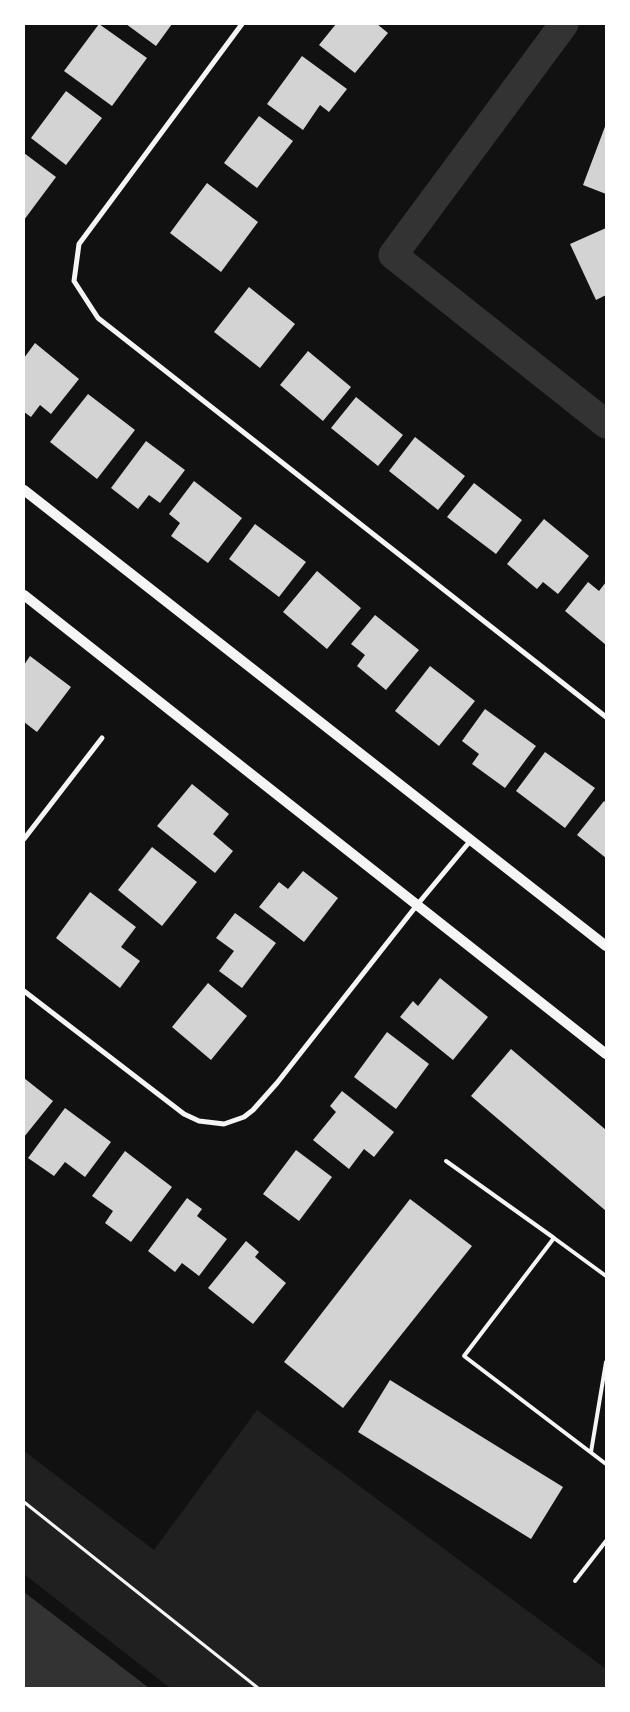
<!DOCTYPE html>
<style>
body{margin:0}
#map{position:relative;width:630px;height:1712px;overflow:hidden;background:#111;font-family:"Source Sans 3",sans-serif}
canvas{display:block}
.frame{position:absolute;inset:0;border:25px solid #fff;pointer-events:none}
</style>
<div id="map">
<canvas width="630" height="1712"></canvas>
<div class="frame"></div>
</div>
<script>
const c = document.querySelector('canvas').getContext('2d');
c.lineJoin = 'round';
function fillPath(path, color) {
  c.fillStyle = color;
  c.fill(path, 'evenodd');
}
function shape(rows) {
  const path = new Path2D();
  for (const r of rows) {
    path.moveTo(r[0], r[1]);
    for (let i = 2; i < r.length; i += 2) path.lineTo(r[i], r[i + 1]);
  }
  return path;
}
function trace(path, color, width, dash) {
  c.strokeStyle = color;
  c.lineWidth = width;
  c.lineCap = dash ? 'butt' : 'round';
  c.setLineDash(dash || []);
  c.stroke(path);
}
fillPath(shape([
 [257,1410,606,1669,606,1688,170,1688,24,1574,24,1451,154,1550]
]), '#202020');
fillPath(shape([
 [24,1592,149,1688,24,1688]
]), '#333');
trace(shape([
 [564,24,393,255,606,424]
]), '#333', 29);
fillPath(shape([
 [99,24,147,58,112,106,64,71],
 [126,24,172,24,156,46],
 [336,24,377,24,388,33,355,73,319,45],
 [302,56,347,89,329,112,320,105,303,130,267,104],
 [66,91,102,118,66,165,31,138],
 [259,116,293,141,257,188,224,163],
 [606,124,606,194,583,185],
 [24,153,56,177,24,220],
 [207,183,258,222,221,272,170,233],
 [606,228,606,295,596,300,570,244],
 [249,287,295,324,260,368,214,332],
 [35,343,79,379,51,414,40,405,31,417,24,412,24,358],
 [308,351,351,387,323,421,280,385],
 [88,394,135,430,97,479,50,442],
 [356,397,403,435,378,466,331,428],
 [415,437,465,476,438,510,389,471],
 [146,441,185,470,160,503,149,495,138,509,111,488],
 [194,481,242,518,208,563,171,536,180,523,169,514],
 [474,483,522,520,496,554,447,517],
 [544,519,589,556,558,594,543,582,537,589,507,564],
 [255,524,306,562,279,597,229,559],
 [317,571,361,608,327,649,283,612],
 [588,582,599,591,606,582,606,645,565,611],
 [375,615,419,650,386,690,357,666,365,655,351,644],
 [30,656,71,687,37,732,24,722,24,665],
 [430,666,475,701,439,746,395,711],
 [485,709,536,746,505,788,472,764,479,754,462,741],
 [545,752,595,788,565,828,516,791],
 [192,784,229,814,213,834,233,851,215,873,157,826],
 [604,801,606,803,606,858,577,835],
 [152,847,197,882,162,926,118,890],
 [303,871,338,898,304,942,259,907,279,882,288,889],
 [90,892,136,927,121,947,140,961,120,988,56,938],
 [235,913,276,943,242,988,219,971,234,951,216,938],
 [440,978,488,1017,453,1060,400,1017,413,1001,418,1006],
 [208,983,247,1016,211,1060,172,1027],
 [387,1032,429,1064,396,1109,354,1077],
 [511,1049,606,1130,606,1211,471,1096],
 [24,1078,53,1101,24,1137],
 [342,1091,394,1132,374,1157,364,1149,349,1169,313,1140,336,1112,330,1106],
 [65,1108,111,1142,85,1177,65,1162,54,1176,28,1158],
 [296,1150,332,1177,299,1221,263,1194],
 [125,1151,172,1187,131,1242,105,1223,113,1211,92,1196],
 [187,1198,202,1209,197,1216,227,1239,199,1276,182,1263,175,1272,148,1251],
 [410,1199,472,1246,343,1408,284,1362],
 [246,1241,259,1252,255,1257,286,1283,253,1324,208,1288],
 [390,1380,563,1487,531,1539,358,1432]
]), '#d3d3d3');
trace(shape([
 [24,1502,258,1688]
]), '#f5f5f5', 3);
trace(shape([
 [446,1161,554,1238],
 [606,1276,554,1238,464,1356,606,1464],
 [591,1452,606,1362],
 [575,1581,606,1541]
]), '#f5f5f5', 4);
trace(shape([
 [242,24,79,244,74,281,98,318,606,717],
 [24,839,102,738],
 [24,991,184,1114,199,1121,224,1124,244,1117,253,1110,277,1083,417,905,471,840]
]), '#f5f5f5', 5);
trace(shape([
 [24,490,606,946],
 [24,595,606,1054]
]), '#f5f5f5', 10);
</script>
